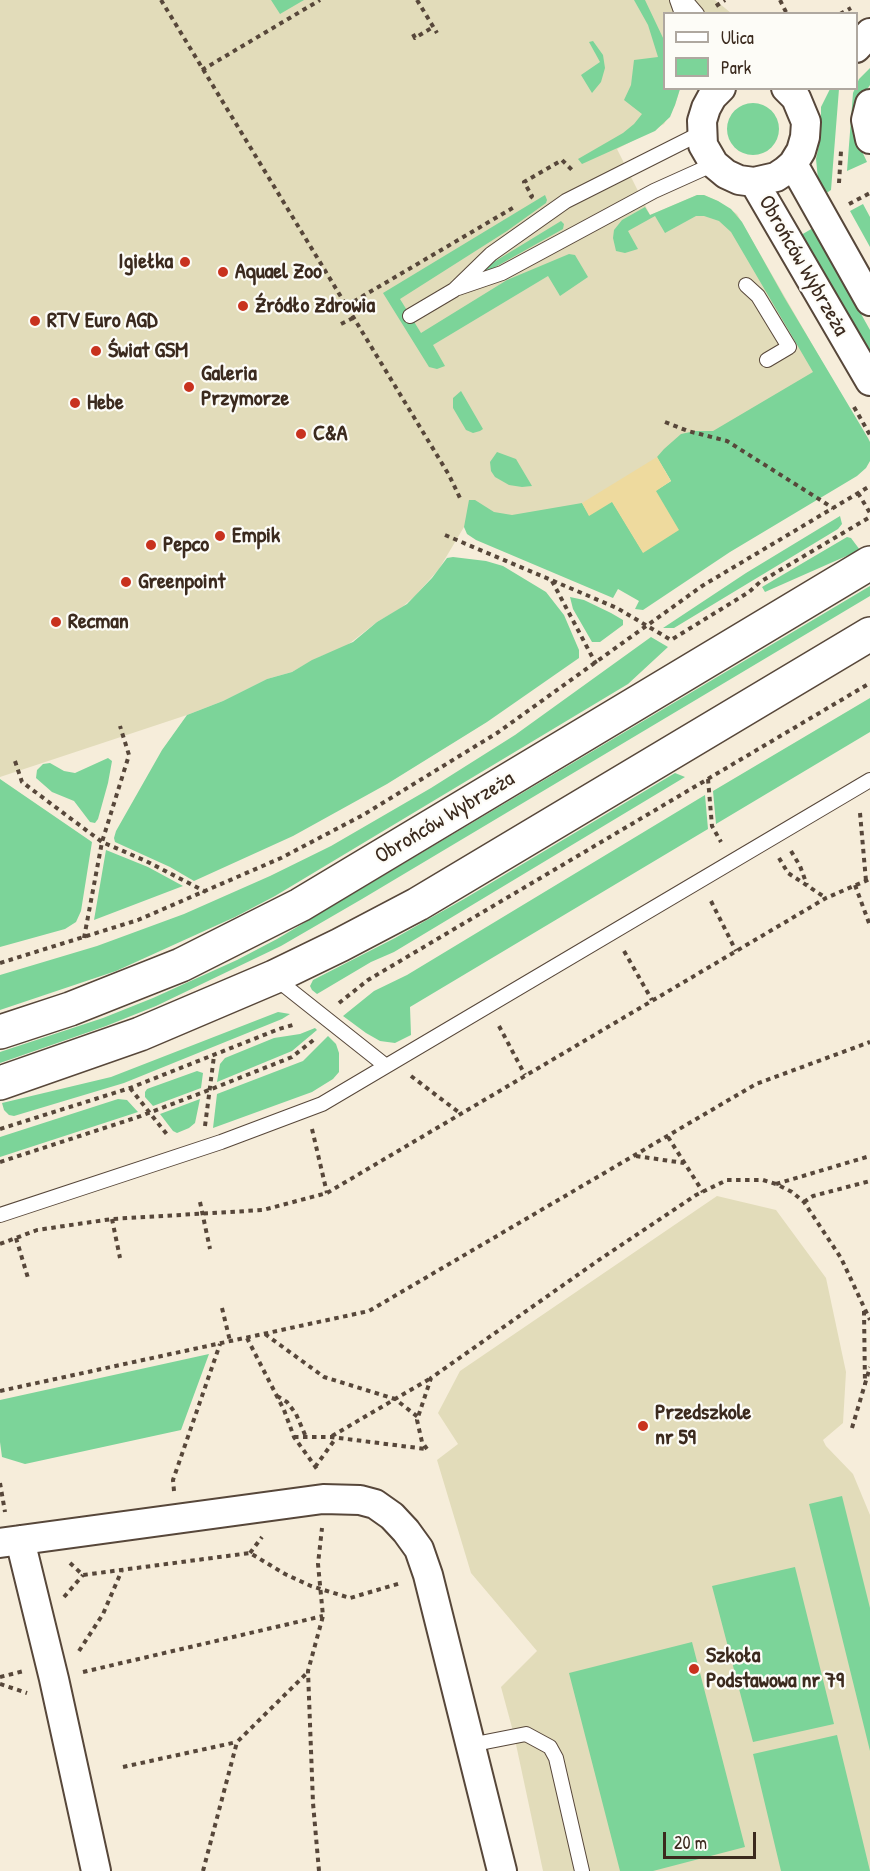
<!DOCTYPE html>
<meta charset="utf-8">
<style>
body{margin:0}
#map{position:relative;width:870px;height:1871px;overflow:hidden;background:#f6edda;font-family:"Patrick Hand",sans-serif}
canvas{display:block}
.legend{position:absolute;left:663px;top:12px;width:195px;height:78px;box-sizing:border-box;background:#fdfcf7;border:2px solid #afa8a0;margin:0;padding:8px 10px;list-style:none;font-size:18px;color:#3b2a1e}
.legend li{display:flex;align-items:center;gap:12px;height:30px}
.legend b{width:30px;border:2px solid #afa8a0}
.scale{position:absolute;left:663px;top:1832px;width:93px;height:27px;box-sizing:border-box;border:3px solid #3b2a1e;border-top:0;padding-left:8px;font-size:18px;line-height:21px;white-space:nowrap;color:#3b2a1e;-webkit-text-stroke:4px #fdfcf7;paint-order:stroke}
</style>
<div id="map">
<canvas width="870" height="1871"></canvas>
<ul class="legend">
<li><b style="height:8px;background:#fff"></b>Ulica</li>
<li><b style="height:16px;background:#7cd499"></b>Park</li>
</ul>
<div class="scale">20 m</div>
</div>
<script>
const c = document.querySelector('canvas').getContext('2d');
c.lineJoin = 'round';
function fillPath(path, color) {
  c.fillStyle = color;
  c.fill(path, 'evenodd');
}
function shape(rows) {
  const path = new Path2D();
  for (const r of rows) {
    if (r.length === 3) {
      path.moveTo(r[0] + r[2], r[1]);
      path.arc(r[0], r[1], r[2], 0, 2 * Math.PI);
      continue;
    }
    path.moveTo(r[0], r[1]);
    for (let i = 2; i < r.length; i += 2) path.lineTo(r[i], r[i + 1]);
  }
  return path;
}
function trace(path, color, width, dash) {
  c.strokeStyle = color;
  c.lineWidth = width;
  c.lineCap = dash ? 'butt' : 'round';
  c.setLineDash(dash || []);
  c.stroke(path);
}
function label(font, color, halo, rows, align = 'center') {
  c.font = font + ' "Patrick Hand",sans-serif';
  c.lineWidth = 4.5;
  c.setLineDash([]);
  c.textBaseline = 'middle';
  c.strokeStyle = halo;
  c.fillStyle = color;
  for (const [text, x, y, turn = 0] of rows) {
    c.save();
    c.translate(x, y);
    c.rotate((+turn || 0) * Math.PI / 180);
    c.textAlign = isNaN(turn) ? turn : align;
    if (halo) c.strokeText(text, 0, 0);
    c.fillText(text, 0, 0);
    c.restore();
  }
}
fillPath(shape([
 [0,0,715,0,731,13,664,14,664,88,680,89,675,105,664,124,617,149,650,215,697,195,704,195,718,201,737,214,827,370,589,516,492,530,464,527,439,569,415,596,400,609,377,622,345,647,319,657,292,672,267,679,223,701,187,715,0,777],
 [717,1196,776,1210,826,1278,846,1372,843,1423,823,1440,826,1446,853,1474,870,1515,870,1871,543,1871,514,1735,501,1687,537,1651,471,1573,437,1460,458,1444,438,1413,460,1371]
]), '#e2dcba');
fillPath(shape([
 [271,0,304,0,280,14],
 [634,0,645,0,664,40,664,88,680,89,675,105,670,117,655,131,582,164,578,159,623,133,634,124,642,114,624,100,631,85,634,60,658,57,648,25],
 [593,41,603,55,605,68,601,82,592,93,581,75,600,62,589,42],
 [870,68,870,85,864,94,860,147,867,162,847,171,853,93,859,79],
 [830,89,839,89,831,190,825,194,818,179,816,159,821,135,821,107],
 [753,129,26],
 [545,195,547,200,546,203,507,231,400,299,421,333,507,280,569,254,575,255,588,277,560,296,548,276,433,345,445,366,437,369,429,367,383,293],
 [697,195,704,195,718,201,731,209,742,222,784,297,868,438,870,442,870,461,866,468,857,476,730,552,643,610,635,609,639,601,618,589,613,598,476,540,467,534,464,527,469,500,475,500,494,512,512,515,582,503,589,515,612,501,643,552,655,491,671,481,657,457,664,449,681,434,695,431,713,431,813,372,731,232,719,221,704,216,696,216,665,233,655,216,628,231,638,249,625,253,616,251,613,238,614,230,622,220,645,207,650,215],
 [863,204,870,217,870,247,850,211],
 [561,221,564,224,563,229,483,274,484,268],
 [813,228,870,330,870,354,801,235],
 [461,391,483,429,480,431,473,433,466,430,453,408,453,398],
 [497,452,516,459,532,486,522,487,509,485,495,477,491,471,490,462],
 [840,516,842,524,838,529,674,628,663,628,746,573],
 [847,537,851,538,860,550,765,592,762,587],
 [453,557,486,561,503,566,546,592,564,615,579,650,579,658,487,722,387,784,293,836,194,881,170,867,115,842,114,838,116,831,162,750,187,715,223,701,267,679,292,672,312,660,353,642,377,622,407,604,432,578,447,558],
 [870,586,870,596,362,899,281,946,156,1006,106,1026,0,1063,0,1052,103,1018,153,998,237,960,277,939],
 [570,597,584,600,611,613,623,620,623,625,600,642,592,642,573,609],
 [651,637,668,647,628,684,275,896,235,917,116,971,0,1010,0,975,97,946,184,914,270,876,331,846,431,788,515,735],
 [870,698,870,732,716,824,713,791],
 [108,758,112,761,108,783,98,819,95,823,90,822,74,801,52,792,36,778,37,770,43,764,50,763,64,771,75,773],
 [675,773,685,777,394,952,371,962,317,994,312,990,310,986,313,980,395,938,464,899],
 [0,779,92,842,81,911,76,922,65,929,0,947],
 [705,795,708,829,410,1007,411,1035,395,1043,380,1041,366,1033,343,1016,374,991,407,975],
 [106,850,148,867,183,886,94,920],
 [278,1012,290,1014,282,1019,124,1083,14,1116,9,1115,4,1110,2,1103,111,1077],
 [315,1028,317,1030,292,1051,217,1082,220,1064,225,1058,274,1038,300,1034],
 [328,1036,336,1044,339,1053,339,1072,333,1079,312,1092,213,1128,217,1094,303,1061],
 [197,1071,203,1073,201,1088,153,1106,145,1097,145,1092,147,1089],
 [118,1099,127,1100,138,1112,0,1157,0,1137],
 [200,1099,195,1123,189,1128,177,1133,173,1131,160,1114],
 [209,1354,181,1430,25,1464,2,1457,0,1442,0,1400],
 [842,1496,870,1608,870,1751,809,1504],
 [795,1567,834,1724,753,1742,712,1586],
 [692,1642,745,1847,653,1871,620,1871,569,1673],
 [837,1735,870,1871,781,1871,753,1754]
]), '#7cd499');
fillPath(shape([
 [657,457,671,481,656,491,679,530,643,553,612,502,589,516,582,503]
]), '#eeda9e');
const lane = shape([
 [677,0,682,14],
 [685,0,697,14],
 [746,285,758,296,789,347,767,360],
 [458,288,502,273,654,191,714,164],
 [410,316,454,290,491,254,566,201,701,133],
 [275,978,386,1066],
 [0,1215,221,1142,322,1104,870,780],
 [470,1745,526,1734,550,1747,556,1758,582,1871]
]);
const street = shape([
 [856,48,870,33],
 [721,88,712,97,706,108,702,121,703,145,714,164,726,174,739,180,754,182,776,177,785,171,793,164,801,151,805,137,806,122,796,98,786,88],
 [870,104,866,120,870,139],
 [793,164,870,301],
 [754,182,870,381],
 [20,1540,54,1679,96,1871],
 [0,1543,323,1499,360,1500,375,1504,392,1516,406,1531,419,1549,428,1575,502,1871]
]);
const secondary = shape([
 [0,1032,70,1009,181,965,300,905,870,563],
 [0,1083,140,1034,274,977,340,945,418,904,870,634]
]);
trace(lane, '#57473a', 16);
trace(street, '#57473a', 32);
trace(secondary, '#57473a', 36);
trace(shape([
 [161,0,449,475,460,498],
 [417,0,437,33],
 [780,0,787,14],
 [716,6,725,0],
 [840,14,851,8],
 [413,34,415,38,433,27],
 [202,70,320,0],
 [839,183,841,151],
 [530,198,532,196,524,182,562,160,573,171],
 [849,204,870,193],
 [346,306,516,206],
 [341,324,353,318],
 [854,407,870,435],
 [665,422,688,431,727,441,833,508],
 [858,493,870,513],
 [445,535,617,608,671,640,749,592,760,582,870,517],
 [552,581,596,664],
 [15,761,22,782,102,842,146,861,206,892],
 [708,779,712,826,721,842],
 [860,813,866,881],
 [791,851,800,866,807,885],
 [779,858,788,873,826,898],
 [855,885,869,923],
 [711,901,736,951],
 [84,938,102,842,129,755,120,726],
 [624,951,652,1000],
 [0,963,138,920,281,858,363,815,497,733,702,586,870,486],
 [339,1003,368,980,870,683],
 [499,1026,525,1075],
 [411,1076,461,1114],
 [130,1088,169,1137],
 [205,1126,214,1056],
 [0,1129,130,1088,279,1029,296,1024],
 [312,1129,327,1193],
 [668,1137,703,1192],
 [636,1156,684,1163],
 [0,1162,138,1117,209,1090,292,1057,316,1038],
 [776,1184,870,1156],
 [200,1202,210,1249],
 [804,1202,813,1196,870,1181],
 [112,1219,120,1258],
 [16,1238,28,1278],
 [0,1244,37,1230,112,1219,263,1210,327,1193,826,898,870,879],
 [222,1308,230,1341],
 [864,1311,865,1385],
 [265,1334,324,1377,395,1399,418,1417],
 [247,1338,284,1410,294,1437,317,1469],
 [0,1391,369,1311,756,1084,870,1042],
 [277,1396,287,1402,296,1414,306,1437],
 [852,1428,870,1367],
 [332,1436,431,1378],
 [294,1437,331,1437,426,1449],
 [427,1449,422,1442,417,1420,431,1378,596,1262,696,1195,727,1180,763,1180,776,1184,792,1192,804,1202,841,1258,870,1320],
 [315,1467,336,1438],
 [0,1483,5,1512],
 [174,1491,173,1480,220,1344],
 [250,1553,262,1537],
 [70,1563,83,1575,250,1553,285,1574,311,1586,350,1598,401,1583],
 [64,1597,83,1575],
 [79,1651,103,1614,122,1570],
 [83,1672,323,1616],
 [0,1677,24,1671],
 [0,1684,27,1693],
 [123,1767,237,1742],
 [203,1871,237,1742,308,1672],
 [319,1871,313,1803,308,1671,323,1616,318,1564,322,1528]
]), '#57473a', 4, [4.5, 4.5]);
trace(lane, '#fff', 14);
trace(street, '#fff', 28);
trace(secondary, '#fff', 33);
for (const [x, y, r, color] of [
 [185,262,6,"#c8321e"],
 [223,272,6,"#c8321e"],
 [243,306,6,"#c8321e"],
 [35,321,6,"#c8321e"],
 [96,351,6,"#c8321e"],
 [189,387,6,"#c8321e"],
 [75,403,6,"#c8321e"],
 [301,434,6,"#c8321e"],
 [220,536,6,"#c8321e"],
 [151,545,6,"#c8321e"],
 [126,582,6,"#c8321e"],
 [56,622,6,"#c8321e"],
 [643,1426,6,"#c8321e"],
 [694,1669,6,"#c8321e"]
]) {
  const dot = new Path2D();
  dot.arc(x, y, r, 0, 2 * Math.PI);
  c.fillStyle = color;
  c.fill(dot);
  trace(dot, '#fdfcf7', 2);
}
label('bold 22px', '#3b2a1e', '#fdfcf7', [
 ["Igiełka",173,262,"right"],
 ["Aquael Zoo",235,272],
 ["Źródło Zdrowia",255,306],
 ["RTV Euro AGD",47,321],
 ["Świat GSM",108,351],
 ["Galeria",201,374],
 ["Przymorze",201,399],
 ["Hebe",87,403],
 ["C&A",313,434],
 ["Empik",232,536],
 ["Pepco",163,545],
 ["Greenpoint",138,582],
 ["Recman",68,622],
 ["Przedszkole",655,1413],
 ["nr 59",655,1438],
 ["Szkoła",706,1656],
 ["Podstawowa nr 79",706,1681]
], 'left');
label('22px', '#3b2a1e', '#fdfcf7', [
 ["Obrońców Wybrzeża",803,266,60],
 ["Obrońców Wybrzeża",445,818,-31]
]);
</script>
